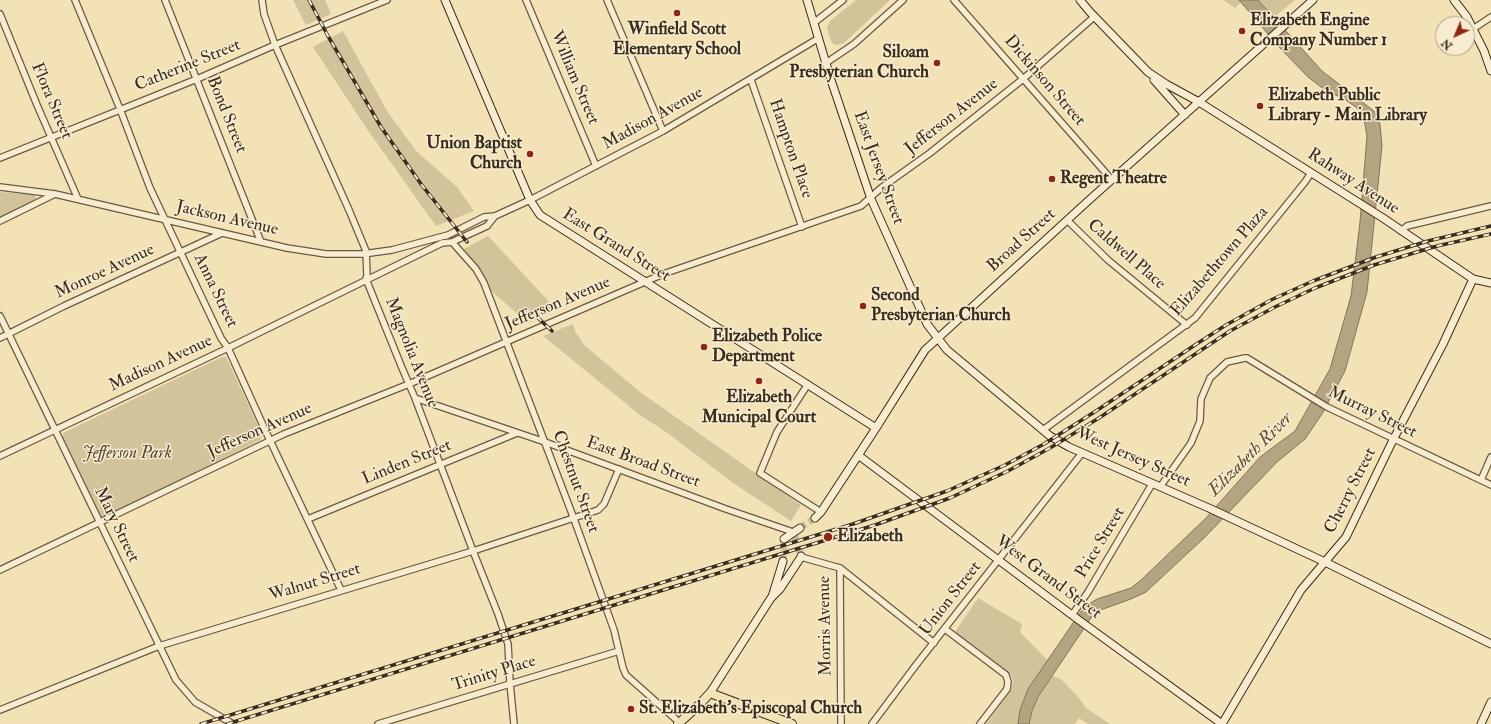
<!DOCTYPE html>
<style>
body{margin:0}
#map{position:relative;width:1491px;height:724px;overflow:hidden;background:#f3e2b5;font-family:"IM FELL Double Pica",serif}
canvas{display:block}
.north{position:absolute;left:1435px;top:16px;width:40px;height:40px;box-sizing:border-box;background:#f7eccf;border:1px solid #aba088;border-radius:50%;rotate:224deg;font-size:11px;font-weight:700;line-height:16px;text-align:center;color:#392d1d}
.north::after{content:'';display:block;margin:auto;width:14px;height:18px;background:#8f2418;clip-path:polygon(50% 0,100% 100%,50% 72%,0 100%)}
</style>
<div id="map">
<canvas width="1491" height="724"></canvas>
<div class="north">N</div>
</div>
<script>
const c = document.querySelector('canvas').getContext('2d');
c.lineJoin = 'round';
function fillPath(path, color) {
  c.fillStyle = color;
  c.fill(path, 'evenodd');
}
function shape(rows) {
  const path = new Path2D();
  for (const r of rows) {
    path.moveTo(r[0], r[1]);
    for (let i = 2; i < r.length; i += 2) path.lineTo(r[i], r[i + 1]);
  }
  return path;
}
function trace(path, color, width, dash) {
  c.strokeStyle = color;
  c.lineWidth = width;
  c.lineCap = dash ? 'butt' : 'round';
  c.setLineDash(dash || []);
  c.stroke(path);
}
function label(font, color, halo, rows, align = 'center') {
  c.font = font + ' "IM FELL Double Pica",serif';
  c.lineWidth = 3;
  c.setLineDash([]);
  c.textBaseline = 'middle';
  c.strokeStyle = halo;
  c.fillStyle = color;
  for (const [text, x, y, turn = 0] of rows) {
    c.save();
    c.translate(x, y);
    c.rotate((+turn || 0) * Math.PI / 180);
    c.textAlign = isNaN(turn) ? turn : align;
    if (halo) c.strokeText(text, 0, 0);
    c.fillText(text, 0, 0);
    c.restore();
  }
}
fillPath(shape([
 [293,0,325,0,331,14,306,25],
 [856,0,890,0,844,43,837,45,833,44,831,41,827,28,830,21],
 [1223,0,1239,0,1241,2,1235,8],
 [1258,0,1295,0,1273,18],
 [343,31,387,111,417,152,457,187,474,211,436,226,367,129,313,47],
 [0,192,33,195,36,197,35,200,0,217],
 [488,236,556,309,528,323,489,289,480,268,464,249],
 [573,324,575,331,584,345,640,392,801,505,791,521,733,483,669,434,640,415,543,336],
 [222,357,226,357,262,434,260,440,104,518,101,517,63,439,63,433],
 [978,598,1022,624,1020,632,1048,661,1028,689,1020,710,1018,724,986,724,1011,690,1013,683,1012,676,955,632],
 [1053,676,1061,679,1079,698,1086,708,1110,724,1088,724,1079,718,1075,724,1029,724,1032,711,1038,697]
]), '#d3c39b');
const water = shape([
 [1239,0,1258,0,1322,71,1374,111,1380,124,1382,146,1367,292,1345,371,1322,414,1305,439,1277,462,1205,537,1146,592,1131,599,1095,612,1038,697,1032,711,1029,724,1018,724,1020,710,1028,689,1084,607,1097,599,1131,588,1141,580,1205,519,1260,457,1295,431,1330,369,1351,296,1360,222,1367,136,1364,119,1357,108,1346,100,1325,90,1308,77,1280,48,1239,0]
]);
fillPath(water, '#b4a481');
trace(water, '#837459', 1);
trace(shape([
 [800,528,815,518],
 [795,536,801,556],
 [783,561,784,539]
]), '#cebe97', 7, [7, 3.5]);
const street = shape([
 [75,0,120,109,150,188,221,338,228,348,266,432,341,590],
 [165,0,261,242],
 [262,0,264,14,275,45,349,210,366,251,367,275,366,279,402,368,415,398,473,551,498,614,508,644,510,683,514,724],
 [526,0,596,166],
 [607,0,663,131],
 [954,0,1112,180],
 [0,14,37,105,78,199],
 [815,22,843,0],
 [1473,29,1491,17],
 [826,63,854,44,903,0],
 [751,80,802,227],
 [0,158,197,79,275,45,387,0],
 [0,187,55,194,287,248,326,254,363,254,392,250,448,235],
 [1067,220,1108,260,1187,325],
 [0,221,55,194],
 [1401,231,1407,226,1491,206],
 [446,236,484,217,495,216,530,200,663,131,819,38],
 [452,242,476,269,484,283,574,519,614,630,623,668,626,675,680,723],
 [0,316,176,680,195,702,233,724],
 [0,338,64,306,222,233],
 [808,384,777,432,760,473,821,512],
 [415,398,545,442,726,509,793,532],
 [1043,430,1195,318,1305,182,1311,173],
 [0,456,228,348,442,243,452,242,487,226,495,216],
 [1481,480,1491,457],
 [1160,487,1191,443,1200,421,1201,399,1210,378,1227,362,1245,358,1247,358,1327,407,1491,485],
 [308,519,517,433],
 [801,557,840,568,841,724],
 [840,568,934,643],
 [0,570,284,434,409,384,663,274,861,206,881,188,930,153,1023,79,1094,17],
 [1072,615,1088,592,1152,484],
 [945,629,1006,675,1008,682,1007,689,980,724],
 [0,710,159,646,473,551,598,510,604,504,619,469],
 [378,724,619,651],
 [872,724,916,665,1082,453]
]);
const secondary = shape([
 [445,0,530,200,540,215,876,428],
 [807,0,831,80,871,199,927,324,947,350,1050,436,1069,447,1211,509,1325,562,1491,644],
 [1080,0,1090,12,1148,72,1166,84,1199,102,1383,218,1473,279,1491,283],
 [1454,0,1467,17,1484,51,1491,71],
 [1154,80,1185,115],
 [858,455,1076,618,1222,724],
 [815,518,821,512,876,428,925,350,1088,201,1313,0],
 [784,539,800,528],
 [772,597,783,561],
 [710,693,771,598,780,589,801,557,801,556],
 [1222,724,1301,590,1346,537,1393,440,1443,344,1473,279],
 [1481,724,1491,702]
]);
const primary = shape([
 [678,724,700,704,710,693,792,724]
]);
trace(street, '#685a43', 8);
trace(secondary, '#392d1d', 9);
trace(primary, '#392d1d', 10);
trace(street, '#f7eccf', 5.5);
trace(secondary, '#f7eccf', 7);
trace(primary, '#f3e2b5', 8);
const rail = shape([
 [309,0,328,36,381,127,421,184,467,242],
 [537,317,552,331],
 [201,724,853,524,947,491,1005,465,1044,444,1096,411,1195,345,1226,325,1271,300,1313,281,1376,257,1428,241,1491,226],
 [227,724,875,525,950,498,1008,471,1050,448,1099,418,1230,331,1275,307,1315,288,1374,265,1437,246,1491,234]
]);
trace(rail, '#392d1d', 3.5);
trace(rail, '#f7eccf', 2, [6]);
for (const [x, y, r, color] of [
 [677,13,4,"#8f2418"],
 [1242,31,4,"#8f2418"],
 [937,63,4,"#8f2418"],
 [1260,106,4,"#8f2418"],
 [530,154,4,"#8f2418"],
 [1052,179,4,"#8f2418"],
 [863,306,4,"#8f2418"],
 [704,347,4,"#8f2418"],
 [759,381,4,"#8f2418"],
 [828,537,5,"#8f2418"],
 [631,709,4,"#8f2418"]
]) {
  const dot = new Path2D();
  dot.arc(x, y, r, 0, 2 * Math.PI);
  c.fillStyle = color;
  c.fill(dot);
  trace(dot, '#f7eccf', 1.5);
}
label('bold 17px', '#392d1d', '#f7eccf', [
 ["Elizabeth Engine",1250,21],
 ["Company Number 1",1250,41],
 ["Winfield Scott",677,30,"center"],
 ["Elementary School",677,50,"center"],
 ["Siloam",929,53,"right"],
 ["Presbyterian Church",929,73,"right"],
 ["Elizabeth Public",1268,96],
 ["Library - Main Library",1268,116],
 ["Union Baptist",522,144,"right"],
 ["Church",522,164,"right"],
 ["Regent Theatre",1060,179],
 ["Second",871,296],
 ["Presbyterian Church",871,316],
 ["Elizabeth Police",712,337],
 ["Department",712,357],
 ["Elizabeth",759,398,"center"],
 ["Municipal Court",759,418,"center"],
 ["Elizabeth",837,537],
 ["St. Elizabeth's Episcopal Church",639,709]
], 'left');
label('17px', '#392d1d', '#f7eccf', [
 ["Catherine Street",188,66,-22],
 ["William Street",574,78,67],
 ["Dickinson Street",1044,81,49],
 ["Flora Street",51,101,67],
 ["Bond Street",226,115,68],
 ["Jefferson Avenue",952,117,-38],
 ["Madison Avenue",653,119,-29],
 ["Hampton Place",790,149,71],
 ["East Jersey Street",878,168,70],
 ["Rahway Avenue",1353,182,33],
 ["Jackson Avenue",227,219,13],
 ["Broad Street",1022,241,-42],
 ["East Grand Street",616,246,32],
 ["Caldwell Place",1126,255,41],
 ["Elizabethtown Plaza",1220,262,-49],
 ["Monroe Avenue",105,272,-25],
 ["Anna Street",215,291,64],
 ["Jefferson Avenue",558,304,-23],
 ["Magnolia Avenue",411,353,68],
 ["Madison Avenue",161,364,-25],
 ["Murray Street",1372,413,26],
 ["Jefferson Avenue",260,431,-24],
 ["West Jersey Street",1133,458,24],
 ["Linden Street",407,463,-22],
 ["East Broad Street",643,463,20],
 ["Chestnut Street",575,482,70],
 ["Cherry Street",1351,491,-63],
 ["Mary Street",116,525,64],
 ["Price Street",1101,543,-59],
 ["West Grand Street",1048,578,37],
 ["Walnut Street",315,583,-17],
 ["Union Street",951,599,-52],
 ["Morris Avenue",826,626,-91],
 ["Trinity Place",494,674,-17]
]);
label('italic 17px', '#584b36', '#f7eccf', [
 ["Jefferson Park",127,454]
]);
label('italic 18px', '#5e513b', '#f7eccf', [
 ["Elizabeth River",1251,455,-45]
]);
</script>
